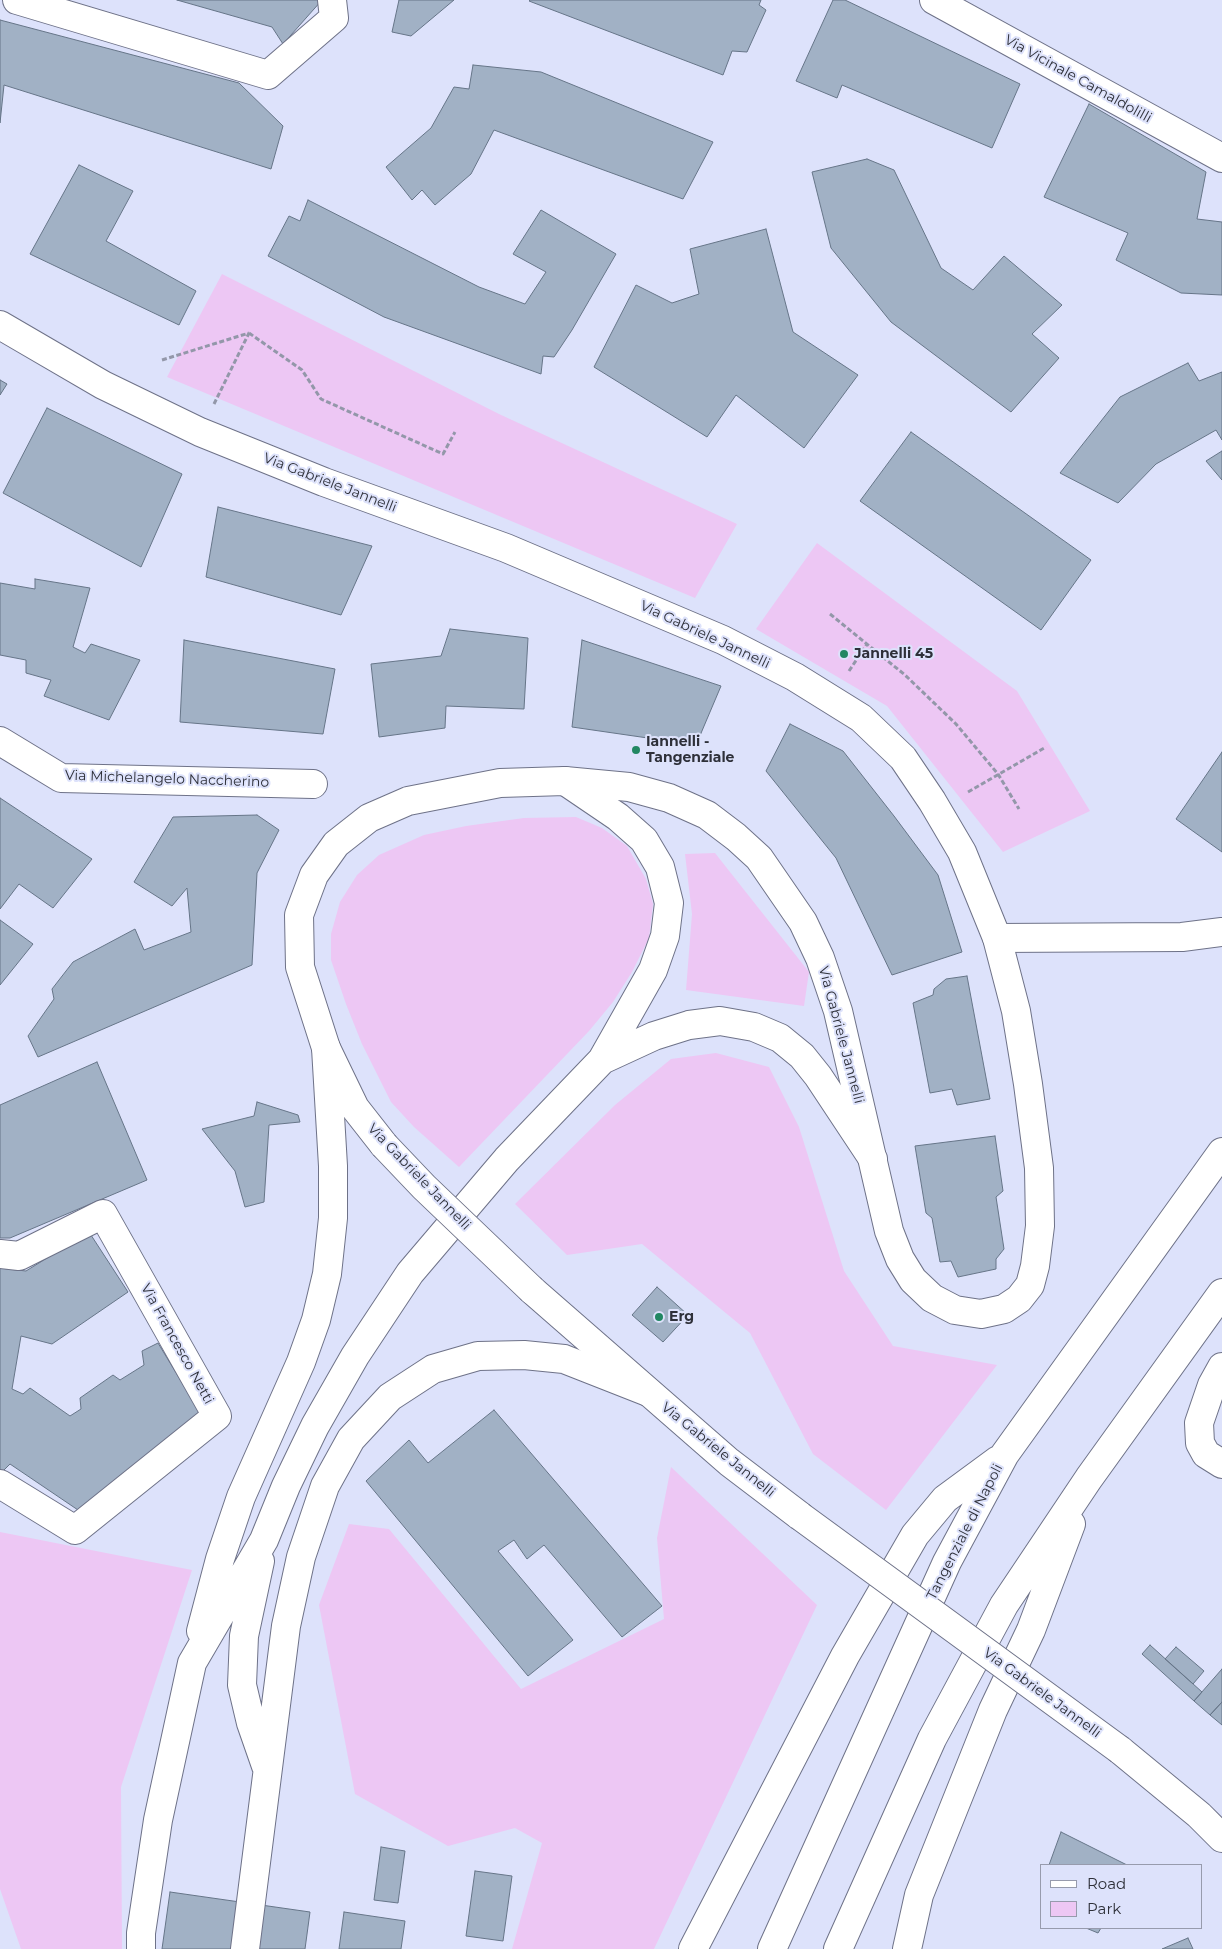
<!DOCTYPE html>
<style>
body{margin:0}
#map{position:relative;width:1222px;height:1949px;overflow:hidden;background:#dde2fb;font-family:Montserrat,sans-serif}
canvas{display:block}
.legend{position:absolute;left:1040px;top:1864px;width:162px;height:65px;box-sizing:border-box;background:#dde2fb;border:1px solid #979bad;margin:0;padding:6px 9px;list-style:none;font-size:15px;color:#2e3039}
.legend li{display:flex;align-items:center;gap:10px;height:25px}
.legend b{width:25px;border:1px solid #979bad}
</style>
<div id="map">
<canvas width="1222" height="1949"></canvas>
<ul class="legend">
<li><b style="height:6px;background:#fff"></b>Road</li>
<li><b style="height:14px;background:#edc7f4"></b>Park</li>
</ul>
</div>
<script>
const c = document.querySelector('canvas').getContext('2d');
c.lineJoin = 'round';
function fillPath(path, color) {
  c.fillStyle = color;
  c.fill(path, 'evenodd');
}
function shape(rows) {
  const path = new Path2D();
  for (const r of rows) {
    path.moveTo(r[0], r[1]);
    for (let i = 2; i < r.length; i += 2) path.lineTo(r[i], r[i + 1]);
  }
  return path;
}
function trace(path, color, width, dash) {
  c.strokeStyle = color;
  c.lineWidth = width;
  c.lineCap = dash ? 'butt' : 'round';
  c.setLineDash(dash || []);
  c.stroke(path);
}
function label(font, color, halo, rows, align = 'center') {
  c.font = font + ' Montserrat,sans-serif';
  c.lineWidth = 4;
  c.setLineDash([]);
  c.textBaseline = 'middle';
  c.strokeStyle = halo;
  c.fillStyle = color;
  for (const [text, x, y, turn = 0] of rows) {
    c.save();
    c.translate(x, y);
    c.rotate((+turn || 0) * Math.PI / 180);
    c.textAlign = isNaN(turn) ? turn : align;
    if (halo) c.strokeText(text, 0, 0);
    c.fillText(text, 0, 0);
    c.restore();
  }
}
fillPath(shape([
 [222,274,499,414,737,524,695,598,167,377],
 [817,543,1017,691,1090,811,1003,852,887,706,756,629],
 [576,817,602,828,627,846,646,879,653,904,649,938,632,972,613,1002,589,1031,459,1167,414,1127,391,1102,362,1044,346,1004,331,960,331,934,340,902,357,875,379,855,424,835,466,826,524,818],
 [715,853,809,972,804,1006,686,990,692,914,685,854],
 [716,1053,769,1067,799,1127,844,1271,893,1346,997,1365,886,1510,813,1454,750,1333,642,1244,567,1255,515,1204,615,1105,671,1059],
 [671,1467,817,1605,654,1949,512,1949,542,1843,515,1828,448,1846,355,1794,319,1605,349,1524,389,1529,521,1689,664,1619,657,1538],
 [0,1532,192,1570,121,1787,122,1949,21,1949,0,1889]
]), '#edc7f4');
const building = shape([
 [177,0,322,0,283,44,272,27,177,0],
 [399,0,454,0,411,36,392,32,399,0],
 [530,0,761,0,759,5,766,10,747,52,732,51,723,75,529,1,530,0],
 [833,0,845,0,1020,84,992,148,842,85,837,98,796,81,833,0],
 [0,20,239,83,283,126,271,169,4,85,0,123,0,20],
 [473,65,541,72,713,142,683,199,494,130,471,174,435,205,422,190,412,200,386,167,431,128,454,87,469,89,473,65],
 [1089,104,1206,172,1197,219,1222,222,1222,295,1181,293,1116,260,1128,233,1044,197,1089,104],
 [867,159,894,170,941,268,973,290,1004,256,1062,305,1032,334,1059,358,1011,412,891,322,831,248,812,172,867,159],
 [79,165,133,191,106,241,196,291,179,325,30,254,79,165],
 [308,200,479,287,525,304,546,272,513,254,541,210,616,254,572,330,554,357,543,356,541,374,384,317,268,256,289,216,300,221,308,200],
 [766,229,793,332,858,375,804,448,736,395,707,437,594,367,636,285,672,303,699,294,690,249,766,229],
 [1188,363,1199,381,1222,372,1222,440,1216,430,1156,464,1118,503,1060,473,1120,397,1188,363],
 [0,380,7,384,0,395,0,380],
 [47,408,182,474,141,567,3,493,47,408],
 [911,432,1091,560,1041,630,860,501,911,432],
 [1222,451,1222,480,1206,461,1222,451],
 [218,507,372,546,341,615,206,577,218,507],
 [35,579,90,588,73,647,85,653,91,644,140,660,109,720,44,696,51,680,26,673,26,660,0,655,0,583,35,589,35,579],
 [450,629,528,638,524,709,446,706,445,728,379,737,371,664,441,656,450,629],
 [184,640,335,669,323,734,180,722,184,640],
 [582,640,721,686,696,745,572,727,582,640],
 [790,724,843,751,894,816,938,875,962,952,892,975,836,858,766,771,790,724],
 [1222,752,1222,852,1176,819,1222,752],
 [0,798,92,859,53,908,19,884,0,909,0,798],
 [257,815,279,830,257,873,252,965,38,1057,28,1036,54,999,52,989,73,962,135,929,144,950,191,932,187,888,172,906,134,882,173,817,257,815],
 [0,920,33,944,0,985,0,920],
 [967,976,990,1099,957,1105,952,1089,930,1093,913,1003,933,995,934,989,946,979,967,976],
 [97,1062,147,1180,10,1238,0,1238,0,1105,97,1062],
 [257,1102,298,1115,300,1122,269,1125,264,1202,245,1207,235,1171,202,1129,254,1116,257,1102],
 [995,1136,1003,1191,996,1197,1004,1249,996,1259,996,1269,958,1277,951,1261,940,1262,932,1218,926,1213,915,1146,995,1136],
 [89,1232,128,1292,52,1344,21,1336,12,1389,23,1394,30,1388,70,1416,81,1409,80,1398,113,1375,120,1380,144,1365,142,1351,158,1343,201,1414,78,1510,10,1464,0,1474,0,1268,26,1271,89,1232],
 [657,1287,688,1315,663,1342,632,1315,657,1287],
 [494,1410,662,1606,622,1637,544,1545,527,1559,514,1540,498,1551,573,1640,528,1676,366,1481,409,1440,428,1463,494,1410],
 [1150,1645,1202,1692,1194,1701,1142,1654,1150,1645],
 [1176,1647,1204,1671,1193,1684,1165,1659,1176,1647],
 [1222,1669,1222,1702,1210,1715,1194,1701,1222,1669],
 [1222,1702,1222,1725,1210,1715,1222,1702],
 [1061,1832,1127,1865,1049,1865,1061,1832],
 [381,1847,405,1851,398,1903,374,1900,381,1847],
 [475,1871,512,1876,503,1941,466,1936,475,1871],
 [170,1892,310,1912,305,1949,162,1949,170,1892],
 [344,1912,405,1921,401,1949,339,1949,344,1912],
 [1086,1928,1101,1928,1098,1933,1086,1928],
 [1188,1938,1193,1949,1162,1949,1188,1938]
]);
fillPath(building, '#a1b1c5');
trace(building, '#667588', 1);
const minor = shape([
 [17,0,268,75,334,18,332,0],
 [934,0,1222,158],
 [0,741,61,778,313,784],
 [997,938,1182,937,1222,932],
 [0,1254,19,1256,103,1214,217,1416,75,1530,0,1484],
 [1222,1367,1212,1385,1199,1423,1200,1443,1206,1454,1222,1464]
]);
const major = shape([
 [0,325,103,385,200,432,324,482,506,548,723,640,795,677,861,718,903,758,932,801,962,852,997,938,1016,1011,1028,1084,1039,1168,1040,1226,1035,1266,1030,1285,1019,1299,1004,1309,981,1314,955,1310,932,1298,913,1280,900,1259,889,1231,838,1011,820,958,803,922,759,858,736,837,707,815,669,798,629,787,565,781,500,783,408,801,369,818,336,844,314,875,299,915,300,967,326,1048,355,1108,384,1145],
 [532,1290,729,1462,800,1516],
 [1120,1750,1199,1815,1222,1838]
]);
const highway = shape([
 [602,1060,654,1036,689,1025,720,1021,754,1027,780,1038,802,1056,818,1076,873,1159],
 [260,1561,244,1636,242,1685,251,1723,266,1766],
 [201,1631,220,1559,241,1497,301,1362,316,1320,327,1274,333,1218,333,1166,326,1048],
 [141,1949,141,1933,158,1820,192,1663,264,1540,286,1486,315,1426,355,1356,410,1273,507,1159,602,1060,653,970,665,936,669,903,660,867,644,840,618,817,565,781],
 [245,1949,286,1626,301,1557,325,1486,351,1439,390,1397,433,1369,478,1356,524,1355,564,1359,648,1392],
 [693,1949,845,1656,915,1535,945,1499,998,1460],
 [772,1949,947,1562,1005,1454,1222,1152],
 [838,1949,932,1739,1004,1605,1089,1478,1222,1293],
 [907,1949,919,1895,993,1710,1031,1630,1071,1524]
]);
trace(minor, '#6e7288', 30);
trace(major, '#6e7288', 30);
trace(highway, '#6e7288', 30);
trace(shape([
 [249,333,302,370,321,399,443,454,455,432],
 [162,360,249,333],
 [214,404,249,333],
 [830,614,905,675,956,724,998,774,1019,809],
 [849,671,867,644],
 [968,792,1046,747]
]), '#9397a9', 3, [5, 2.5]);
trace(minor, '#fff', 28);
trace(major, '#fff', 28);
trace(highway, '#fff', 28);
const majorBridge = shape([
 [384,1145,424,1187,532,1290],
 [800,1516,1120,1750]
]);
trace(majorBridge, '#6e7288', 30, []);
trace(majorBridge, '#fff', 28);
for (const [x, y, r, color] of [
 [844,654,5,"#218762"],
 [636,750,5,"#218762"],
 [659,1317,5,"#218762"]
]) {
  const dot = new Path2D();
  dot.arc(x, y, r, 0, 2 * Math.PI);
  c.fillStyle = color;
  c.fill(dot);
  trace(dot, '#dde2fb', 2);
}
label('14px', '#2e3039', '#dde2fb', [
 ["Via Vicinale Camaldolilli",1078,79,29],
 ["Via Gabriele Jannelli",330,483,21],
 ["Via Gabriele Jannelli",705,635,25],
 ["Via Michelangelo Naccherino",167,779,2],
 ["Via Gabriele Jannelli",841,1035,75],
 ["Via Gabriele Jannelli",419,1177,46],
 ["Via Francesco Netti",177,1344,61],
 ["Via Gabriele Jannelli",718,1450,39],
 ["Tangenziale di Napoli",965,1532,-63],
 ["Via Gabriele Jannelli",1042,1693,36]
]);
label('bold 14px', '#2e3039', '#dde2fb', [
 ["Jannelli 45",854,654],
 ["Iannelli -",646,742],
 ["Tangenziale",646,758],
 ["Erg",669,1317]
], 'left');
</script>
